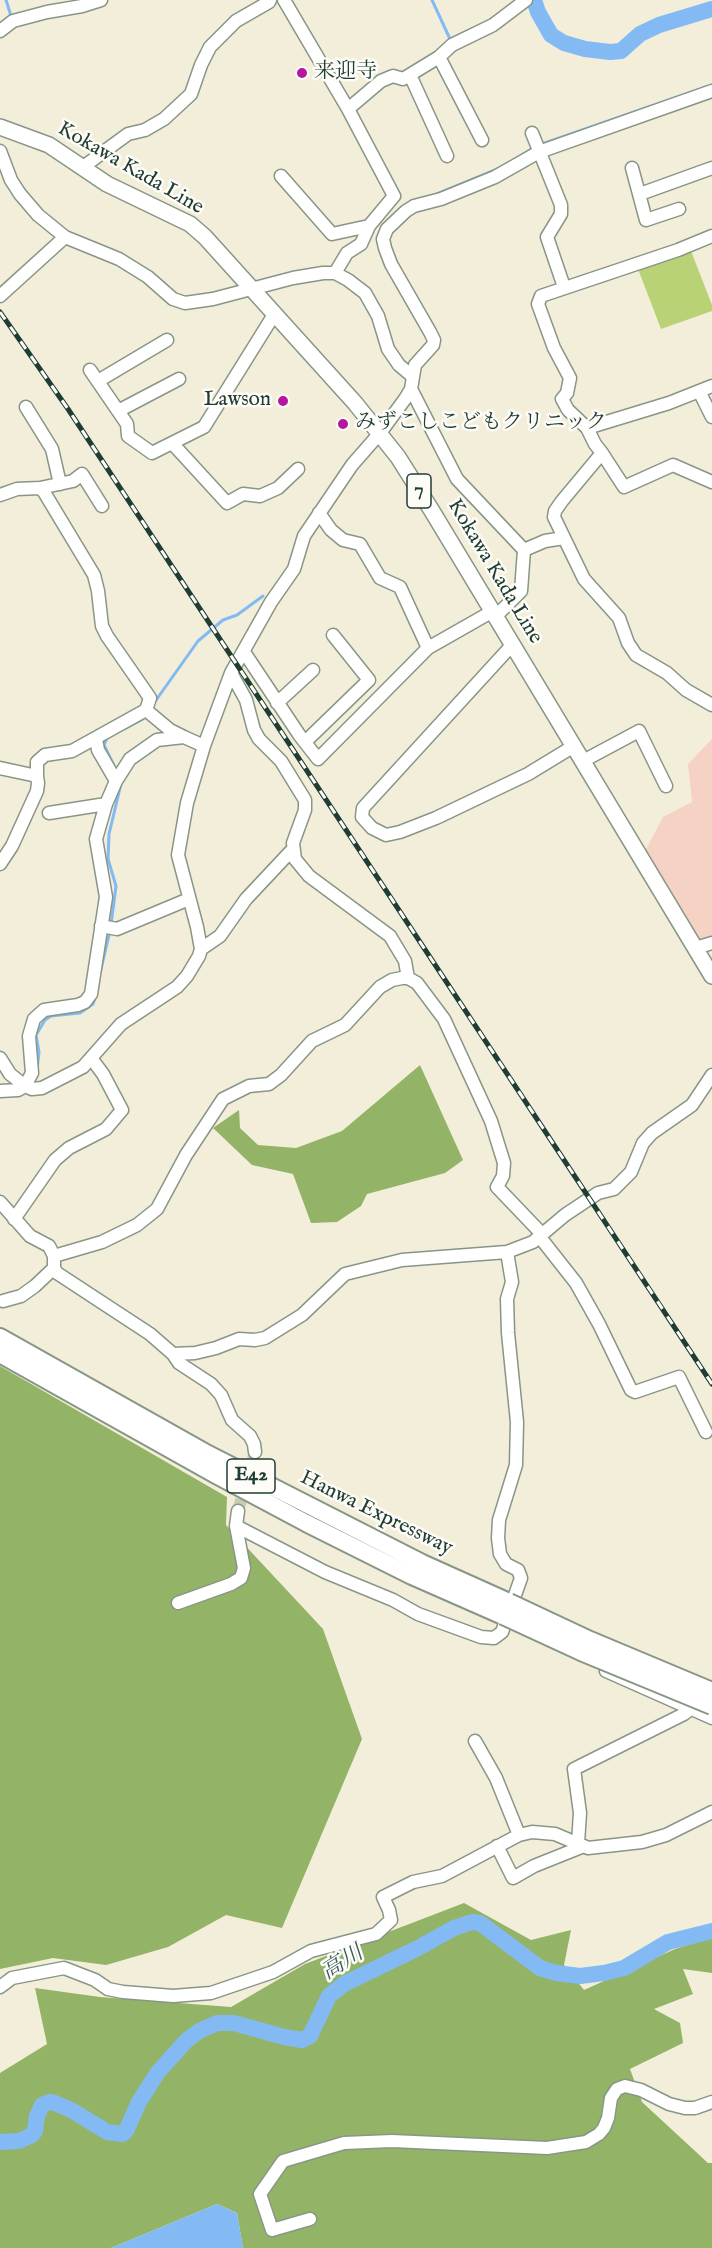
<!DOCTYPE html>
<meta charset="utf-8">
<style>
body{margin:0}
canvas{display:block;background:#f2eed9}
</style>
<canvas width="712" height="2248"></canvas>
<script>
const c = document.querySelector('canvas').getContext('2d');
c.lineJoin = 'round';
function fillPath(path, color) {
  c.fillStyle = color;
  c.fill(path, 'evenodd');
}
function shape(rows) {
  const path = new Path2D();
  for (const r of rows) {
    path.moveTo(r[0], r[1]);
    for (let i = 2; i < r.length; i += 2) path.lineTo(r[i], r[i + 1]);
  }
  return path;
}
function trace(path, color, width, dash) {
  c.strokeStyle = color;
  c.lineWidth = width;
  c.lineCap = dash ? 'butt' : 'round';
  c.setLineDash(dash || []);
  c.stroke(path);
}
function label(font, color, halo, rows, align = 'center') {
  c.font = font + ' "IM FELL English","Noto Serif JP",serif';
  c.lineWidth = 5;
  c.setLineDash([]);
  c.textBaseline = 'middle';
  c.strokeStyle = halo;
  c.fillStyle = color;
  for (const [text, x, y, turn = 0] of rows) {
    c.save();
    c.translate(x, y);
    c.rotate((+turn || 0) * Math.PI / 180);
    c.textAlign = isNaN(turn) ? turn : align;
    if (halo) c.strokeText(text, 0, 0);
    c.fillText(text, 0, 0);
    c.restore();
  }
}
fillPath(shape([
 [712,739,712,940,703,943,695,939,644,853,663,817,692,802,688,764]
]), '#f6d2c4');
fillPath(shape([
 [691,251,712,305,712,311,661,329,638,269]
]), '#bad276');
fillPath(shape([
 [420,1065,463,1160,445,1173,367,1194,361,1206,337,1222,311,1223,293,1174,252,1165,213,1128,239,1110,240,1128,258,1145,296,1148,342,1131],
 [0,1366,227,1497,226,1525,323,1629,362,1739,282,1928,226,1915,168,1947,106,1965,53,1958,0,1969],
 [464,1903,531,1940,571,1930,564,1965,584,1990,675,1949,712,1937,712,1973,683,1969,693,1994,654,2009,680,2023,683,2043,630,2069,642,2102,708,2163,712,2163,712,2248,243,2248,237,2213,217,2204,111,2248,0,2248,0,2073,47,2044,35,1988,100,1997,231,2007,305,1964]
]), '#93b467');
fillPath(shape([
 [217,2204,237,2213,243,2248,111,2248]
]), '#83baf3');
trace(shape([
 [6,0,11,16],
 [432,0,450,39,478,26],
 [539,145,712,85],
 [516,159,533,148],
 [437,194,500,168],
 [154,703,198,641,223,620,237,615,263,596],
 [126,728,143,719,145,716],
 [107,738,104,745,116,770],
 [111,925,116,886,108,859,109,834,121,784,120,782],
 [101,969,110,931],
 [37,1070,39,1052,36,1035,45,1020,51,1016,80,1013,93,1004,95,998]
]), '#83baf3', 3);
trace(shape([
 [534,0,538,12,551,35,564,43,585,49,610,52,621,51,640,34,659,25,712,9],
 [0,2142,19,2141,32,2135,35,2131,37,2116,42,2105,49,2102,55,2103,73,2111,107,2132,122,2134,126,2131,139,2102,158,2072,186,2041,199,2031,217,2023,234,2023,284,2037,302,2040,310,2036,329,1996,344,1984,418,1948,454,1928,472,1922,480,1923,540,1968,556,1973,580,1976,604,1973,624,1968,668,1942,712,1931]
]), '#83baf3', 16);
trace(shape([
 [238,1511,255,1452]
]), '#c8cbb8', 12, [12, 6]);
const minor = shape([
 [284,0,348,109,394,196,369,226,361,244,347,253,335,273],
 [0,31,13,21,47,12,82,6,101,0],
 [439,57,482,140],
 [410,75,447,156],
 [348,109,381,81,393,76,403,79,439,57,452,45,493,25,526,0],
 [532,133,561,205,561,214,547,237,564,287],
 [0,151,11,180,20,194,38,215,65,237,119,259,148,277,173,299,185,303,213,299,293,278,323,273,335,273,348,280,365,293,378,316,388,349,399,365,412,376],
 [83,167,128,134,145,130,164,119,191,94,201,65,210,47,236,21,269,2,270,0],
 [632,168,646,220,679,209],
 [281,176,332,234,369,226],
 [640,194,712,168],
 [712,236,678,250,541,296,538,304,554,348,570,378,567,393,562,399,568,410,587,428,595,444,602,453,562,501,555,511,554,517,584,579,619,618,628,643,636,655,667,673,686,690,712,705],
 [0,296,65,237],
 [275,313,204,427,172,443,227,503,243,494,260,496,278,488,298,469],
 [90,370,127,424,128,436,152,453,172,443],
 [98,381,167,340],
 [411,389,457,479,524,550],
 [699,391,712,417],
 [26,407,52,449,60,484],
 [118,411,179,379],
 [587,428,669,403,712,386],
 [602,453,624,487,673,465,712,482],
 [40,488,73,481,82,474,102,506],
 [0,495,17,489,40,488,44,492,94,575,98,591,102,626,107,636,150,698,146,710],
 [319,513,331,530,343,540,360,544,380,578,400,587,428,648],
 [524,550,545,541,564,538],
 [496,616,521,591,524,550],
 [513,644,363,808,362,817,372,828,386,835,400,832,436,818,528,774,574,746],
 [244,652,300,736,318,759,428,648,493,611],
 [231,673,246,700,254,730,259,739,281,761,305,800,305,810,293,843,295,859,309,876,390,936,405,961,408,978],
 [277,703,313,670],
 [96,739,98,750,116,781],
 [305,742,369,680,333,635],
 [583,761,639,731,666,786],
 [0,768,37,776,38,783,37,791,12,846,0,864],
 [37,776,37,762,45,755,72,751,146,710,170,730,184,737],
 [49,813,106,804],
 [101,926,117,929,189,899],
 [696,948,712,943],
 [201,949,220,936,246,899,292,850],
 [0,1058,10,1074,25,1086,32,1073,29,1036,34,1019,44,1010,78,1005,85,1002,91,994,106,897,96,839,106,804,116,781,130,759,157,740,184,737,204,746],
 [0,1091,18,1090,25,1086,32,1089,42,1088,83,1067,121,1024,177,987,187,976,199,956,201,949,197,927,178,855,187,803,204,746,231,673,271,602,294,569,304,536,352,465,380,433,405,399,411,389,415,365,433,345,434,340,430,332,391,264,385,248,383,239,387,229,406,211,414,206,441,199,495,177,539,152,712,91],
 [0,1202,30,1236,49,1246,54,1256,54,1268,57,1273,150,1334,173,1354,179,1363,211,1384,221,1395,232,1420,250,1436,254,1444,255,1452],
 [14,1219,55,1160,69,1148,106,1129,122,1110,103,1074,91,1058],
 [539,1236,576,1283,599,1324,631,1390,635,1392,679,1377,706,1432],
 [54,1256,102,1242,137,1225,157,1209,186,1155,223,1099,249,1086,269,1084,281,1075,312,1041,345,1025,380,987,392,980,402,978,408,978,417,983,444,1019,491,1121,504,1163,503,1176,497,1187,541,1233],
 [3,1301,21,1296,35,1286,54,1268],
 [173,1354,195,1353,216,1348,239,1339,255,1340,265,1338,302,1315,345,1274,402,1260,507,1252,533,1242,565,1215,598,1193,614,1189,631,1172,643,1143,652,1133,692,1105,712,1075],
 [236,1526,325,1572,393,1600,418,1614,481,1637,494,1638,502,1632,521,1578,518,1570,506,1564,500,1554,498,1538,499,1520,516,1465,517,1422,508,1333,507,1299,512,1282,507,1252],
 [178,1603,231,1584,241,1578,244,1568,236,1526,238,1511],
 [606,1671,712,1718],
 [475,1741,496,1778,519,1835],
 [578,1843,580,1813,574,1769,684,1714,704,1698],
 [497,1846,513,1878,534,1866,584,1846],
 [0,1987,12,1978,64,1968,95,1980,108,1989,123,1992,173,1996,211,1993,273,1972,311,1951,376,1934,391,1920,389,1910,383,1897,413,1882,442,1876,519,1835,532,1832,555,1834,588,1848,642,1842,666,1835,712,1812],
 [310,2219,272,2230,260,2194,283,2161,344,2143,392,2141,547,2148,586,2142,599,2134,604,2128,608,2118,611,2098,617,2089,625,2086,641,2090,669,2104,685,2108,695,2108,712,2102]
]);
const major = shape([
 [0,127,49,145,107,184,190,224,205,237,355,403,398,457,432,511,712,976]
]);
const highway = shape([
 [0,1337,208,1454,422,1563,509,1602],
 [0,1354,216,1475,306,1523,412,1576,503,1616]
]);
trace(minor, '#889686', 15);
trace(major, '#889686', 18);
trace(highway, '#889686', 20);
trace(minor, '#fff', 12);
trace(major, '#fff', 15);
trace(highway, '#fff', 16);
const rail = shape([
 [0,312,68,409,712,1384]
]);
trace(rail, '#1f3d34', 5);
trace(rail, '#fdfcf7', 3, [9]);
const highwayBridge = shape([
 [509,1602,590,1640,712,1691],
 [503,1616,581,1652,712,1706]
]);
trace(highwayBridge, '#889686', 20, []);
trace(highwayBridge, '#fff', 16);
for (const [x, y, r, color] of [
 [302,73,6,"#b5179e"],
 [283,401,6,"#b5179e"],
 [343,424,6,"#b5179e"]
]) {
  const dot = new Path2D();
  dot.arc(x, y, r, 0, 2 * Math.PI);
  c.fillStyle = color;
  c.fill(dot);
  trace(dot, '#fdfcf7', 2);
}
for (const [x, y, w] of [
 [419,491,24],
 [251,1476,48]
]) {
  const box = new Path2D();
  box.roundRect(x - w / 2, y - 17, w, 34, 4.5);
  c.fillStyle = '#fdfcf7';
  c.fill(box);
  trace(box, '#1f3d34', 1.5);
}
label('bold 20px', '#1f3d34', null, [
 ["7",419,491],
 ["E42",251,1476]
]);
label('21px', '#1f3d34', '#fdfcf7', [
 ["来迎寺",314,73],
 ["Lawson",271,401,"right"],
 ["みずこしこどもクリニック",355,424]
], 'left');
label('21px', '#1f3d34', '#fdfcf7', [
 ["Kokawa Kada Line",130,169,30],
 ["Kokawa Kada Line",494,572,59],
 ["Hanwa Expressway",376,1514,26]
]);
label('italic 22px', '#385c64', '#fdfcf7', [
 ["高川",343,1964,-32]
]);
</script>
